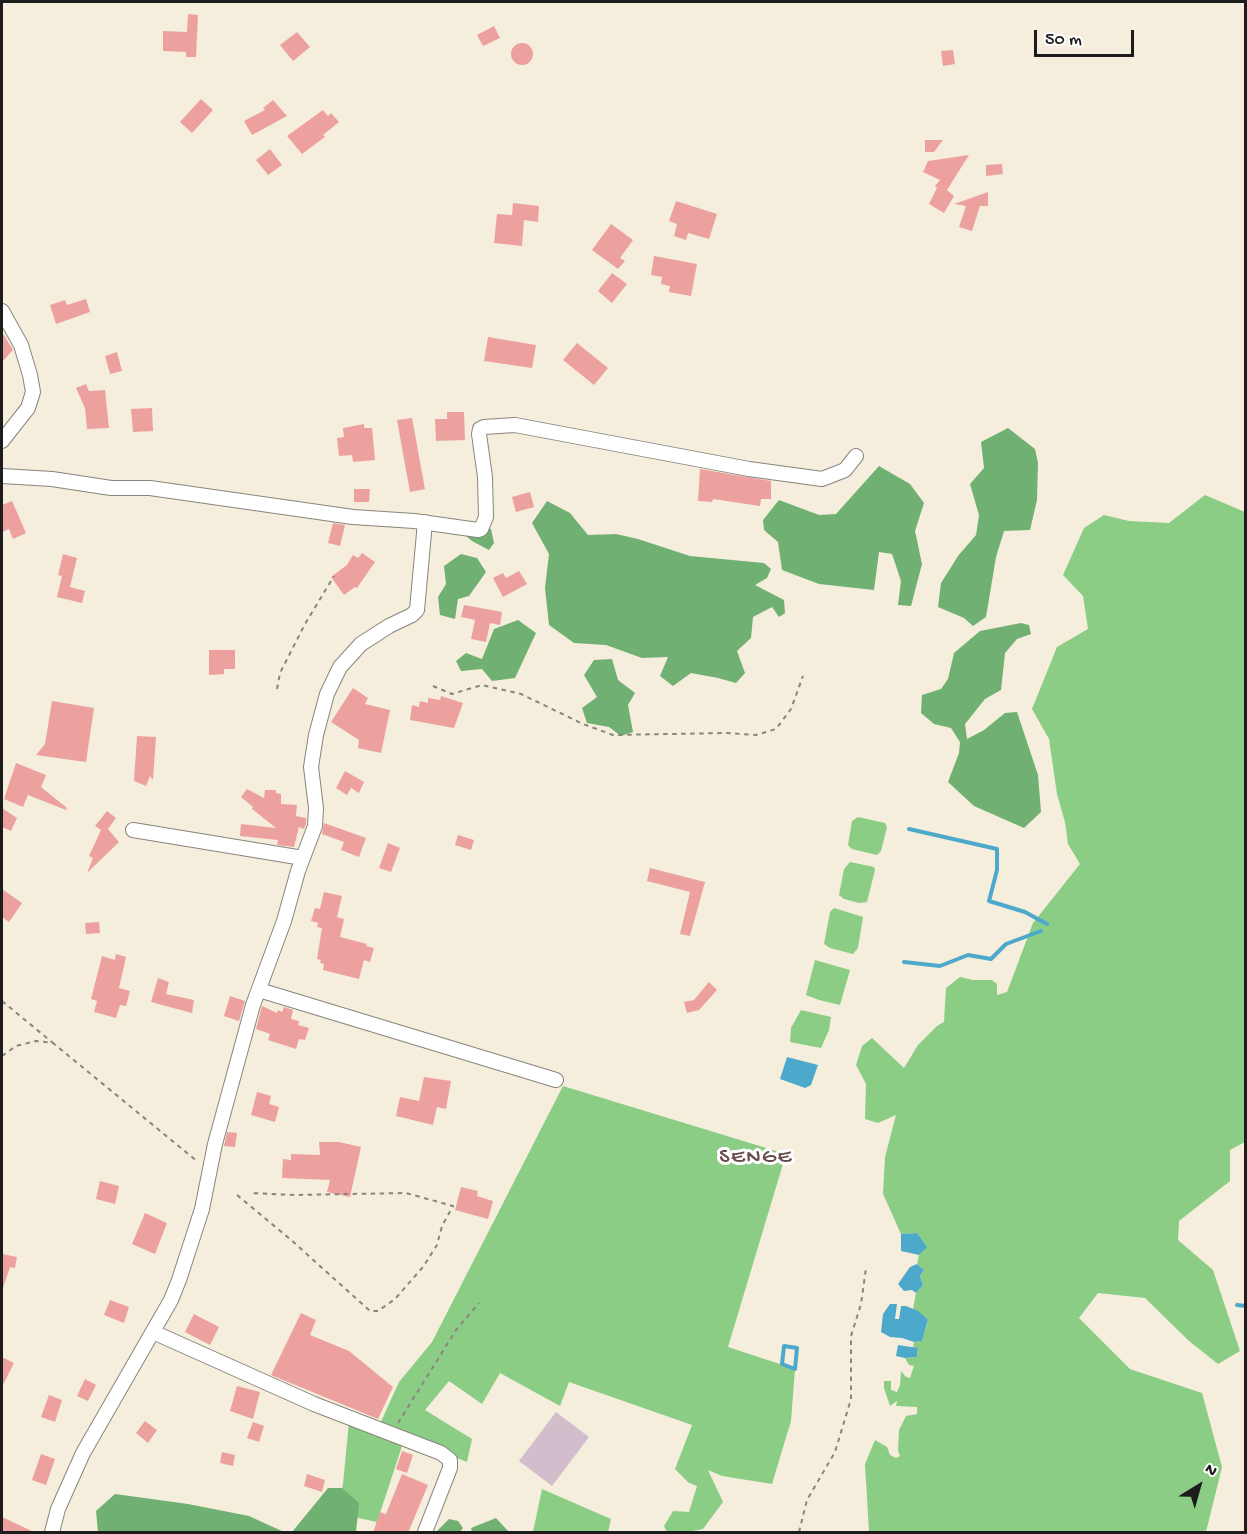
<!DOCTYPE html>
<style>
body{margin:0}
#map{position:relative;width:1247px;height:1534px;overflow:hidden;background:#f5eedc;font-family:"Gochi Hand",sans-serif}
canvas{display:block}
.frame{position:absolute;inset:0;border:3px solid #1c1c1c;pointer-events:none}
.north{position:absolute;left:1169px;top:1456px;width:60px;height:60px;-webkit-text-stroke:4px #fff;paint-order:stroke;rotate:37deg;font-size:16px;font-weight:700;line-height:24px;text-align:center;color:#1c1c1c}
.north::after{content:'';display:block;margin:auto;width:21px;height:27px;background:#1c1c1c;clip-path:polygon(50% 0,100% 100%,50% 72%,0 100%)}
.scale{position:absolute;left:1034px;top:30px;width:100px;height:27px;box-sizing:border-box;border:3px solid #1c1c1c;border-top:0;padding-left:8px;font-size:18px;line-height:21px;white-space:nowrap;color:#1c1c1c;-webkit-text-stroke:4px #fff;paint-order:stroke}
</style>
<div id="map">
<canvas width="1247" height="1534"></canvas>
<div class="frame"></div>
<div class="north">N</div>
<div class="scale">50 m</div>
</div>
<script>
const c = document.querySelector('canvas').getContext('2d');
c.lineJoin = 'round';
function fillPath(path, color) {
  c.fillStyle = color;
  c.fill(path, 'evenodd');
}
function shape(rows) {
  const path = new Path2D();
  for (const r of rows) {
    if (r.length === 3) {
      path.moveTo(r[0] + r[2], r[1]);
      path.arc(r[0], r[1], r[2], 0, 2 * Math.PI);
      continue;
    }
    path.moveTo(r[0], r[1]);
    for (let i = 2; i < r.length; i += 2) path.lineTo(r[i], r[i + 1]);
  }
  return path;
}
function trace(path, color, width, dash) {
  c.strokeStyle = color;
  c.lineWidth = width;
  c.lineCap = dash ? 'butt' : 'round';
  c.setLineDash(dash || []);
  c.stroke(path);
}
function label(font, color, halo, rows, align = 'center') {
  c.font = font + ' "Gochi Hand",sans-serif';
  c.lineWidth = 6;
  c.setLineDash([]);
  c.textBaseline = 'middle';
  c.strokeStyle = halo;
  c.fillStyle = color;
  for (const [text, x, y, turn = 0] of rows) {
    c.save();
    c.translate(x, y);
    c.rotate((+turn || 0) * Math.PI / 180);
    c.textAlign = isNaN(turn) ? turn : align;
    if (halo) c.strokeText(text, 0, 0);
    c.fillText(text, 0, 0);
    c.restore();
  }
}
fillPath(shape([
 [556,1412,589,1437,552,1486,519,1461]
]), '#d1bdcb');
fillPath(shape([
 [1205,495,1245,512,1245,1142,1230,1150,1230,1181,1179,1221,1178,1240,1213,1270,1240,1351,1218,1364,1189,1341,1145,1298,1098,1293,1079,1318,1130,1369,1202,1393,1222,1467,1206,1532,869,1532,865,1464,875,1440,887,1447,890,1455,896,1458,900,1456,898,1451,899,1430,906,1416,917,1414,917,1407,896,1406,897,1401,890,1406,884,1388,884,1381,891,1381,891,1390,897,1392,900,1385,901,1371,906,1377,910,1378,914,1366,909,1365,905,1358,917,1357,918,1349,913,1347,914,1342,922,1341,928,1321,913,1309,916,1293,923,1285,920,1276,924,1270,917,1264,919,1255,926,1247,917,1233,901,1234,883,1194,885,1157,896,1115,878,1123,865,1119,866,1084,856,1065,862,1046,872,1038,904,1068,918,1045,937,1026,944,1022,946,988,960,977,973,980,992,980,997,984,997,995,1007,992,1033,923,1080,864,1068,844,1065,822,1057,794,1049,739,1032,709,1057,647,1088,629,1083,596,1063,575,1084,528,1104,515,1129,521,1169,523],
 [858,817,885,823,887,827,881,851,877,855,852,849,848,845,852,821],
 [850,862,874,867,875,870,867,902,859,903,844,899,839,895,844,869],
 [834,908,863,917,858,948,853,954,830,948,824,944,830,912],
 [815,960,850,970,840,1005,819,1000,806,995],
 [801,1010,831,1017,829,1030,821,1048,790,1042,791,1028],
 [563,1086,786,1154,728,1347,795,1369,791,1421,772,1484,722,1476,708,1470,723,1502,703,1529,688,1532,667,1532,664,1526,673,1511,689,1512,697,1486,689,1483,675,1469,692,1425,569,1382,560,1406,500,1373,482,1404,449,1381,425,1410,472,1439,467,1462,379,1426,399,1382,432,1342],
 [349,1422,403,1443,377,1522,335,1513,343,1484],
 [542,1489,611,1519,608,1532,533,1532]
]), '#8bcd85');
fillPath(shape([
 [1008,428,1035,449,1038,463,1037,500,1030,530,1004,531,996,557,986,617,973,626,964,618,938,607,941,583,958,556,976,535,979,515,970,484,984,468,981,442],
 [879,466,910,484,924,503,915,531,922,564,911,606,898,605,901,581,892,554,879,552,874,590,819,584,782,570,778,542,764,530,763,520,779,500,819,515,836,514],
 [547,501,570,513,588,535,616,534,638,539,690,556,764,563,771,569,767,578,755,585,784,600,785,613,779,617,772,607,753,617,751,638,737,651,745,673,736,683,718,678,691,673,673,686,660,676,668,657,642,658,606,645,574,643,549,625,545,588,549,554,532,523],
 [470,525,491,529,494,543,489,550,472,541,465,535],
 [461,554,477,558,486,572,469,596,458,599,455,619,440,615,438,597,446,584,444,566],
 [518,620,536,633,515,678,492,681,482,669,461,671,456,661,466,653,482,659,494,629],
 [1021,623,1029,625,1031,634,1017,639,1005,653,1001,690,985,699,965,724,967,739,984,730,1005,713,1017,712,1038,775,1041,812,1024,828,974,806,948,782,959,753,960,742,951,728,934,724,921,713,922,695,941,689,948,679,954,653,980,631],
 [612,659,618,680,635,693,628,705,633,732,621,736,609,727,587,723,582,708,597,697,584,675,594,660],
 [328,1488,342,1488,359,1503,356,1532,292,1532],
 [115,1494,188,1504,249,1516,284,1532,98,1532,96,1511],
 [496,1518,509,1532,472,1532,471,1528],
 [449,1519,458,1521,463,1528,460,1532,436,1532]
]), '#70b072');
fillPath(shape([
 [787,1057,818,1065,811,1085,805,1088,780,1079],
 [917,1233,927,1247,919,1255,901,1251,901,1234],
 [917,1264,924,1270,920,1276,923,1285,916,1293,912,1290,904,1291,898,1284,910,1267],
 [890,1304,897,1304,895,1319,899,1319,901,1306,906,1306,918,1311,925,1317,928,1320,922,1341,914,1342,902,1338,890,1337,881,1332,883,1314],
 [898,1345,918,1348,917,1357,905,1358,896,1356]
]), '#4da9cb');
trace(shape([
 [909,829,997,849,997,870,989,901,1025,912,1047,924],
 [904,962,940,966,968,955,991,959,1006,944,1041,931],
 [1237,1305,1246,1306],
 [784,1346,797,1348,795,1369,782,1364,784,1346]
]), '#4da9cb', 4);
fillPath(shape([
 [188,14,198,15,196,57,186,57,186,52,163,51,163,31,187,32],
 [494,26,500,38,483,46,477,35],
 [297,32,310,47,293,61,280,45],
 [522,54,11],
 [953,50,955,64,943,66,941,51],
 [201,99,213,110,192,133,180,122],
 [273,100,287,116,252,135,244,121,265,110,263,108],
 [323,110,328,116,331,113,339,122,323,135,325,137,302,154,287,136],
 [925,140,943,140,934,152,925,152],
 [270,149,282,165,268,175,256,160],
 [969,155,947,190,954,196,944,213,929,204,937,188,935,186,940,180,923,172,928,161],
 [1002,164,1003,174,986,176,986,165],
 [988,192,988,206,980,206,972,231,959,227,966,206,954,204],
 [676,201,717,214,709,239,688,233,686,240,674,236,677,224,669,221],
 [513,203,539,206,538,222,524,220,522,246,494,243,497,214,512,215],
 [611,224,633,240,620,258,625,261,618,269,592,250],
 [654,256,697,264,691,296,669,292,670,286,661,284,662,277,651,275],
 [612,273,627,284,612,303,598,291],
 [86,299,90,312,56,324,50,305,65,300,67,305],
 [2,332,13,350,2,362],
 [488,337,536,345,532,368,484,361],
 [577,343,608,368,594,385,563,360],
 [117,352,122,371,110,374,105,356],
 [86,384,89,391,105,390,109,428,87,429,85,408,76,388],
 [152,408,153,431,133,432,131,409],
 [447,412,464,412,465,440,436,441,435,419,447,419],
 [412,418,425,489,410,492,397,420],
 [364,424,364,428,372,428,375,460,353,462,352,455,339,456,337,438,344,437,343,428],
 [700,469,771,481,771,499,761,499,760,506,713,499,712,502,698,501],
 [354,489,370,489,369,502,354,502],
 [530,492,534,507,516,512,512,497],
 [12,501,26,533,13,539,9,529,2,532,2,505],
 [333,523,345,525,340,546,328,543],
 [362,553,375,562,357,588,355,587,344,595,331,577,347,565,353,555,358,558],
 [63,554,77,558,70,587,85,591,82,603,57,597,62,576,58,575],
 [519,571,527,584,503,597,493,578,503,573,506,578],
 [464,605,502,612,500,625,490,623,486,642,471,639,475,620,461,617],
 [209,650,235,650,235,669,224,669,224,674,209,675],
 [353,688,368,698,365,704,390,710,381,753,358,748,359,740,331,722],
 [441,696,463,703,454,728,410,720,412,705,419,707,420,701,428,703,428,698,440,700],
 [52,701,94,708,86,762,36,755,45,744],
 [137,736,156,737,153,780,150,776,146,786,134,781],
 [16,763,46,775,41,787,67,808,66,810,28,795,23,807,4,799],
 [345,771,364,782,359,793,351,788,347,795,336,788],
 [247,789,264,798,265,790,276,790,276,793,281,794,281,804,297,805,296,816,306,818,306,824,304,829,299,827,294,847,277,845,278,840,240,836,241,824,276,828,252,809,253,807,241,797],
 [2,808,17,818,11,831,2,827],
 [107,811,116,818,108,829,119,842,87,873,93,858,89,856,101,830,95,826],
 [324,823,366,838,359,857,341,850,344,842,322,834],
 [458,835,474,840,471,850,455,845],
 [388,843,400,848,391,872,379,868],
 [650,868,705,882,690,936,680,934,690,892,647,881],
 [2,889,22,903,9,922,2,917],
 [324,892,342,896,337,917,344,919,340,937,367,944,366,946,374,948,370,962,364,960,359,979,323,970,324,964,320,963,321,960,317,959,322,928,317,927,318,923,311,921,315,908,320,909],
 [99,922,100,933,86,934,85,923],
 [116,954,126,957,119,988,130,991,126,1006,120,1005,116,1018,94,1012,97,1001,91,999,102,956,115,960],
 [158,978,169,982,166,994,194,1000,192,1013,151,1002],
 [709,982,717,990,699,1010,687,1013,684,1002,694,1000],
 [230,996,245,1001,239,1021,224,1016],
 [262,1006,277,1013,278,1010,282,1012,284,1007,293,1010,291,1019,299,1021,298,1025,309,1028,305,1040,299,1039,296,1049,268,1040,270,1034,256,1029],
 [424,1077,451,1081,446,1109,437,1107,433,1125,396,1116,400,1097,419,1101],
 [257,1092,271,1096,269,1104,279,1107,275,1122,251,1115],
 [227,1132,237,1133,235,1147,224,1146],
 [319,1142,339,1142,361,1147,350,1197,327,1192,330,1180,282,1178,283,1159,291,1160,291,1154,320,1155],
 [100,1181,119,1186,115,1204,96,1199],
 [461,1187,478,1191,477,1196,493,1201,488,1219,455,1210],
 [145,1213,167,1223,155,1254,132,1244],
 [2,1254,17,1257,15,1268,10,1267,3,1288,2,1287],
 [110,1300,129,1307,124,1323,104,1315],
 [301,1313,316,1320,310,1335,349,1351,393,1387,378,1419,271,1375],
 [194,1314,219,1327,210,1345,185,1332],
 [2,1357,14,1363,2,1387],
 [85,1379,96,1385,88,1401,77,1396],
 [237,1386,260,1392,253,1419,230,1411],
 [49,1395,62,1400,55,1422,41,1417],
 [145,1421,157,1430,148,1443,136,1433],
 [253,1422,264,1426,259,1442,247,1438],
 [402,1451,413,1455,407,1473,396,1469],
 [222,1452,235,1455,233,1466,220,1463],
 [41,1454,55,1459,46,1485,32,1480],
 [307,1474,325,1480,322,1492,304,1486],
 [402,1474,428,1485,408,1533,373,1533,380,1512,386,1514],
 [2,1517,36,1533,2,1533]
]), '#eca19f');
const minor = shape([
 [2,311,21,345,30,375,33,392,28,408,2,441],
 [2,476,52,479,111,488,150,488,353,517,414,521,478,530,481,529,486,517,485,477,479,434,480,429,484,427,515,425,749,469,822,479,845,470,856,456],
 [133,830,303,858],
 [259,990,556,1080],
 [153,1332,314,1404,441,1453,450,1460,450,1468,425,1532],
 [52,1532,58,1509,83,1453,171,1300,179,1280,202,1209,215,1144,253,1005,284,921,298,871,315,826,316,808,311,767,316,735,327,694,340,667,361,644,389,626,412,615,417,610,425,522]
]);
trace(minor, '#88857c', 16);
trace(shape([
 [433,686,452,694,482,685,521,694,583,724,613,735,727,733,756,735,776,729,791,709,803,676],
 [277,689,280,673,305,624,334,576],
 [2,1001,53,1043],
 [2,1056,16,1046,36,1041,53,1043,198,1162],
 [237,1195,290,1239,370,1311,378,1311,395,1299,423,1267,437,1245,442,1226,453,1206,406,1193,294,1195,251,1193],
 [398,1423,456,1330,479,1303],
 [647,1532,648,1532],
 [799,1532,807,1500,835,1452,851,1399,851,1336,861,1304,866,1268]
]), '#88857c', 2, [4.5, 4.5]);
trace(minor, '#fff', 14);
c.letterSpacing = '1.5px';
label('22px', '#654b4a', '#fff', [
 ["SENGE",756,1159]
]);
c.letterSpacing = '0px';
</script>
